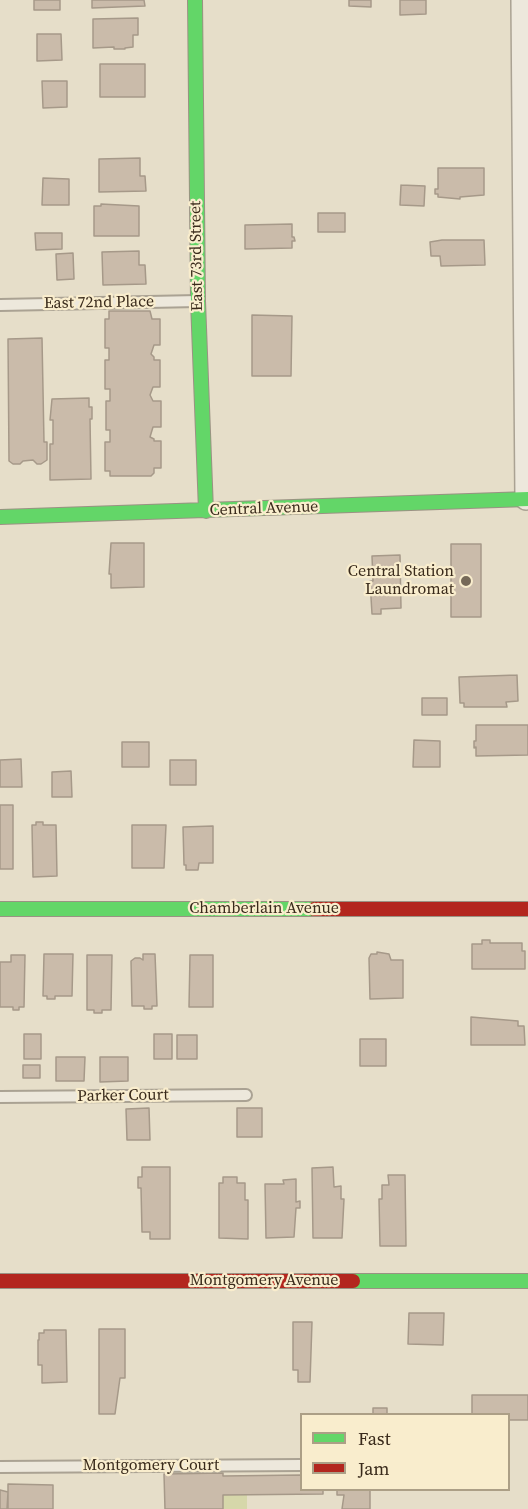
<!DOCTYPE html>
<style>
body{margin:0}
#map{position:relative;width:528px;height:1509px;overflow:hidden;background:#e6dec9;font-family:"Source Serif 4",serif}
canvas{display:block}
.legend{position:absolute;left:300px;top:1413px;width:210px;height:78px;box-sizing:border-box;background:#f9edcd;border:2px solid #ac9f86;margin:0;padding:8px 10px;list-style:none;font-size:18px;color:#392a1b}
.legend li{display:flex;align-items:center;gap:12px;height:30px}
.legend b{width:30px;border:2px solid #ac9f86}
</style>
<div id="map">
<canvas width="528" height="1509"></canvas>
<ul class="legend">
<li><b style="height:8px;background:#63d668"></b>Fast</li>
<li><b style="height:8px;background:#b3261e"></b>Jam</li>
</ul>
</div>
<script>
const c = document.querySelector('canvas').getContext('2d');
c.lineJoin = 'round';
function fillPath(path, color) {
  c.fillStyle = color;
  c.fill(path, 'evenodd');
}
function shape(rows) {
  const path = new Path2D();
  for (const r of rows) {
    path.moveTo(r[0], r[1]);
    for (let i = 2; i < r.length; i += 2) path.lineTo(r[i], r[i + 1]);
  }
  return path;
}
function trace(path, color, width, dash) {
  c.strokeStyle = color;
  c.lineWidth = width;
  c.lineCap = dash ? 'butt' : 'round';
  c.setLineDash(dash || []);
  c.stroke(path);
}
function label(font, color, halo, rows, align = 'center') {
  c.font = font + ' "Source Serif 4",serif';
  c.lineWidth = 4.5;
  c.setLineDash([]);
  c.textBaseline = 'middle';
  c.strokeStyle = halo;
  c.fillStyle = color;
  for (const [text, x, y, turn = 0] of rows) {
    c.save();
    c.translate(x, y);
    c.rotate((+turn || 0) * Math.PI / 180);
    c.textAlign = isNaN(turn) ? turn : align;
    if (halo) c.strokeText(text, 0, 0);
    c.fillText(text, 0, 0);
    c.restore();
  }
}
fillPath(shape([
 [223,1495,247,1495,247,1509,223,1509]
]), '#d6d7aa');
const building = shape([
 [34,0,60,0,60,10,34,10,34,0],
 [92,0,144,0,145,6,92,8,92,0],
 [349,0,371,0,371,7,349,6,349,0],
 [400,0,426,0,426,14,400,15,400,0],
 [138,18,138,35,133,35,133,47,125,48,125,49,114,49,114,47,93,48,93,19,138,18],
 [37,34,61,34,62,60,37,61,37,34],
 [100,64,145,64,145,97,100,97,100,64],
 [42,81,67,81,67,107,43,108,42,81],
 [140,158,140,176,145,176,146,191,99,192,99,159,140,158],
 [438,168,484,168,484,195,460,197,460,199,438,197,438,194,435,194,435,189,438,189,438,168],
 [43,178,69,179,69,205,42,205,43,178],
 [401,185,425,186,424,206,400,205,401,185],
 [101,204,139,206,139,236,94,236,94,206,101,206,101,204],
 [318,213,345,213,345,232,318,232,318,213],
 [292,224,292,237,294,237,295,241,292,241,292,248,245,249,245,225,292,224],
 [35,233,62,233,62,249,36,250,35,233],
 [442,240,484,240,485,265,441,266,440,256,431,256,430,242,442,240],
 [139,251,139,265,145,265,146,284,103,285,102,252,139,251],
 [73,253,74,279,57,280,56,254,73,253],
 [109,311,150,311,152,319,160,319,160,345,154,345,151,354,154,357,154,360,160,360,160,387,153,387,150,395,153,401,161,401,161,427,153,427,150,437,154,439,154,441,161,441,161,468,154,468,154,473,151,476,110,476,110,471,105,471,105,442,110,442,110,430,106,430,106,401,110,401,110,389,105,389,105,360,109,360,109,348,105,348,105,319,109,319,109,311],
 [252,315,292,316,291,376,252,376,252,315],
 [42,338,44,442,47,442,47,460,41,464,37,464,33,460,23,461,20,464,13,464,9,461,8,339,42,338],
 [89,398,89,407,92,407,92,419,90,419,91,479,50,480,50,444,53,444,53,420,50,420,52,399,89,398],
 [111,543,144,543,144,587,111,588,111,574,109,574,111,543],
 [451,544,481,544,481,617,451,617,451,544],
 [400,555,401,608,381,609,381,614,372,614,370,581,373,581,372,556,400,555],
 [517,675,518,701,506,702,507,707,464,707,464,703,460,703,459,677,517,675],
 [422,698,447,698,447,715,422,715,422,698],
 [476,725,528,725,528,755,476,756,476,747,474,748,474,741,476,741,476,725],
 [414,740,440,741,440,767,413,767,414,740],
 [122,742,149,742,149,767,122,767,122,742],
 [21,759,22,787,0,787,0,760,21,759],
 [170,760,196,760,196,785,170,785,170,760],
 [71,771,72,797,52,797,52,772,71,771],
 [0,805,13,805,13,869,0,869,0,805],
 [36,822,43,822,43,825,56,825,57,876,33,877,32,825,36,825,36,822],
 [132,825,166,825,164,868,132,868,132,825],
 [213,826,213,863,199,863,198,870,186,870,186,865,184,865,183,827,213,826],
 [482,940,490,940,490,943,522,943,522,951,525,951,525,969,472,969,472,944,482,944,482,940],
 [377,952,389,954,391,960,403,960,403,998,370,999,369,958,371,954,377,954,377,952],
 [44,954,73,954,72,996,55,996,55,999,47,999,47,996,43,996,44,954],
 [143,954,155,954,157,1006,152,1006,152,1009,144,1009,144,1006,132,1006,131,961,135,958,140,958,143,960,143,954],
 [11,955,25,955,24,1007,19,1007,19,1010,13,1010,13,1007,0,1007,0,962,11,962,11,955],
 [87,955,112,955,111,1010,102,1010,102,1013,94,1013,94,1010,87,1010,87,955],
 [190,955,213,955,213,1007,189,1007,190,955],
 [471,1017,518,1021,518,1026,524,1026,525,1045,471,1045,471,1017],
 [24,1034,41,1034,41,1059,24,1059,24,1034],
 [154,1034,172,1034,172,1059,154,1059,154,1034],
 [177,1035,197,1035,197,1059,177,1059,177,1035],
 [360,1039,386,1039,386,1066,360,1066,360,1039],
 [56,1057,85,1057,84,1081,56,1081,56,1057],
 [100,1057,128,1057,128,1081,100,1082,100,1057],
 [23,1065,40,1065,40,1078,23,1078,23,1065],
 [149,1108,150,1140,127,1140,126,1109,149,1108],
 [237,1108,262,1108,262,1137,237,1137,237,1108],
 [142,1167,170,1167,170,1239,150,1239,150,1232,142,1232,141,1188,138,1188,138,1177,142,1177,142,1167],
 [333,1167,334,1187,341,1186,341,1199,344,1199,342,1238,313,1238,312,1168,333,1167],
 [388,1175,405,1175,406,1246,380,1246,379,1199,382,1199,382,1185,389,1185,388,1175],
 [223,1177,237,1177,237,1183,245,1183,245,1200,248,1200,248,1239,219,1238,219,1183,223,1183,223,1177],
 [296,1179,296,1202,300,1201,300,1208,296,1208,294,1237,266,1238,265,1184,284,1184,283,1180,296,1179],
 [409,1313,444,1313,443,1345,408,1344,409,1313],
 [293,1322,312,1322,310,1382,298,1382,298,1370,293,1370,293,1322],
 [99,1329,125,1329,125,1378,120,1378,115,1414,99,1414,99,1329],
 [44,1330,66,1330,67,1382,42,1383,42,1365,38,1365,38,1340,39,1340,39,1333,44,1333,44,1330],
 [472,1395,528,1395,528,1420,508,1420,508,1414,472,1414,472,1395],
 [373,1408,387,1408,387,1414,373,1414,373,1408],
 [223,1473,223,1476,302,1475,302,1490,323,1490,323,1494,223,1495,223,1509,165,1509,164,1474,223,1473],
 [8,1484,53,1485,53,1509,8,1509,8,1484],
 [0,1490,8,1492,7,1509,0,1509,0,1490],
 [337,1490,370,1490,370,1509,342,1509,344,1495,337,1495,337,1490]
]);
fillPath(building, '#cabbaa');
trace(building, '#a69989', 1.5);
const lane = shape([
 [0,305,198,301],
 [0,1097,246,1095],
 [0,1467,302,1465]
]);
const street = shape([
 [522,0,526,499]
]);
const fast = shape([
 [195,0,198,301,206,511],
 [0,517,528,499],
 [0,909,314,909],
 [353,1281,528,1281]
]);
const jam = shape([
 [314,909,528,909],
 [0,1281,353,1281]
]);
trace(lane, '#aaa293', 14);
trace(street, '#aaa293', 24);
trace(fast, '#9a9283', 16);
trace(jam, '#9a9283', 16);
trace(lane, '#ede8dc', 10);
trace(street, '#ede8dc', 21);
trace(fast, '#63d668', 14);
trace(jam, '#b3261e', 14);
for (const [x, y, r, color] of [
 [466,581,6,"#766958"]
]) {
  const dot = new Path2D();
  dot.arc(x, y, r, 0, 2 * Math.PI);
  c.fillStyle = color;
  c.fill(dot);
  trace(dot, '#f9edcd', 2);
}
label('16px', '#392a1b', '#f9edcd', [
 ["East 73rd Street",197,256,-91],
 ["East 72nd Place",99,303,-1],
 ["Central Avenue",264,509,-2],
 ["Chamberlain Avenue",264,909],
 ["Parker Court",123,1096,-1],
 ["Montgomery Avenue",264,1281],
 ["Montgomery Court",151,1466]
]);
label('16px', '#392a1b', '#f9edcd', [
 ["Central Station",454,572],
 ["Laundromat",454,590]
], 'right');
</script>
